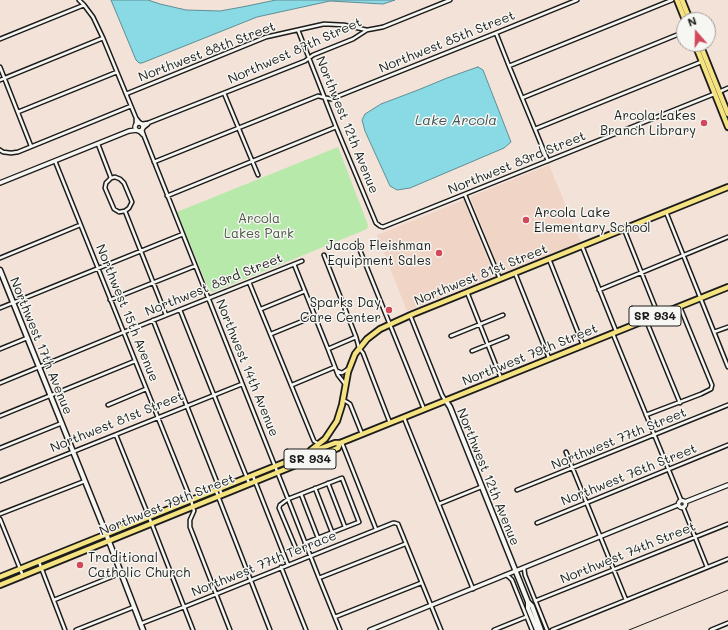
<!DOCTYPE html>
<style>
body{margin:0}
#map{position:relative;width:728px;height:630px;overflow:hidden;background:#f2e2d8;font-family:Mali,sans-serif}
canvas{display:block}
.north{position:absolute;left:676px;top:12px;width:40px;height:40px;box-sizing:border-box;background:#f6f6f2;border:1px solid #9f9f9c;border-radius:50%;rotate:340deg;font-size:11px;font-weight:700;line-height:16px;text-align:center;color:#1c1c1c}
.north::after{content:'';display:block;margin:auto;width:14px;height:18px;background:#d1495b;clip-path:polygon(50% 0,100% 100%,50% 72%,0 100%)}
</style>
<div id="map">
<canvas width="728" height="630"></canvas>
<div class="north">N</div>
</div>
<script>
const c = document.querySelector('canvas').getContext('2d');
c.lineJoin = 'round';
function fillPath(path, color) {
  c.fillStyle = color;
  c.fill(path, 'evenodd');
}
function shape(rows) {
  const path = new Path2D();
  for (const r of rows) {
    if (r.length === 3) {
      path.moveTo(r[0] + r[2], r[1]);
      path.arc(r[0], r[1], r[2], 0, 2 * Math.PI);
      continue;
    }
    path.moveTo(r[0], r[1]);
    for (let i = 2; i < r.length; i += 2) path.lineTo(r[i], r[i + 1]);
  }
  return path;
}
function trace(path, color, width, dash) {
  c.strokeStyle = color;
  c.lineWidth = width;
  c.lineCap = dash ? 'butt' : 'round';
  c.setLineDash(dash || []);
  c.stroke(path);
}
function label(font, color, halo, rows, align = 'center') {
  c.font = font + ' Mali,sans-serif';
  c.lineWidth = 3;
  c.setLineDash([]);
  c.textBaseline = 'middle';
  c.strokeStyle = halo;
  c.fillStyle = color;
  for (const [text, x, y, turn = 0] of rows) {
    c.save();
    c.translate(x, y);
    c.rotate((+turn || 0) * Math.PI / 180);
    c.textAlign = isNaN(turn) ? turn : align;
    if (halo) c.strokeText(text, 0, 0);
    c.fillText(text, 0, 0);
    c.restore();
  }
}
fillPath(shape([
 [549,165,581,242,503,273,501,273,500,272,471,199,471,197,472,196],
 [464,200,494,276,407,311,377,235]
]), '#f0d4c6');
fillPath(shape([
 [338,147,368,225,367,229,213,292,209,290,177,212]
]), '#b6e9aa');
const water = shape([
 [111,0,148,0,160,4,186,10,220,11,242,7,276,0,395,0,383,4,330,1,257,17,142,63,139,63,136,60,111,0],
 [478,67,483,70,511,142,504,148,410,188,397,190,390,186,365,131,362,120,365,114,381,104,418,90,447,78,472,69,478,67]
]);
fillPath(water, '#8adae6');
trace(water, '#5e8e95', 1);
const minor = shape([
 [79,0,84,5,93,17,103,38,136,118,140,123],
 [298,30,336,127,376,223,380,226,383,227,714,94],
 [496,33,509,66,548,161],
 [0,39,84,5],
 [509,66,672,0],
 [0,67,31,146],
 [0,80,103,38],
 [719,92,728,88],
 [224,93,258,175],
 [126,94,266,37,324,24,344,25,367,30],
 [522,98,684,32],
 [18,112,117,72],
 [136,119,136,125],
 [141,124,148,123,305,61,313,55,353,39,367,30,383,27,450,0],
 [143,128,148,124],
 [535,129,701,62],
 [142,130,144,136,288,499,319,578,340,630],
 [139,131,143,135],
 [98,144,111,178],
 [0,150,3,152,11,153,18,152,131,106],
 [55,161,191,500,194,511,190,520,190,527,230,630],
 [154,162,318,96,331,99,496,33,577,0],
 [115,177,120,179,124,183,132,202,129,208,125,211,119,212,114,209,105,188,106,183,111,178,115,177],
 [465,195,500,279],
 [167,196,336,127],
 [125,211,166,315],
 [666,212,728,367],
 [624,229,658,314],
 [357,243,424,409],
 [582,246,616,331],
 [324,255,356,337,359,348,363,353,390,423],
 [0,258,80,225],
 [549,259,583,345],
 [294,264,328,349,338,375,345,384],
 [515,273,549,358],
 [249,282,314,441,319,444],
 [599,290,728,237],
 [467,292,501,378],
 [110,300,195,266],
 [0,308,183,234],
 [261,309,305,291],
 [180,310,249,483],
 [410,315,442,395,445,400],
 [153,320,222,495],
 [646,320,680,403],
 [714,332,728,327],
 [271,334,315,316],
 [613,334,681,500],
 [451,336,503,315],
 [0,349,27,338],
 [328,349,356,337],
 [472,351,507,337],
 [337,371,342,373,348,369],
 [0,383,124,332,302,261],
 [292,385,335,367],
 [343,400,347,402,350,404,362,434],
 [108,405,146,389],
 [646,415,701,394,711,389,712,385,680,307],
 [0,416,135,361],
 [404,418,473,589],
 [116,435,153,527,193,630],
 [342,443,376,529],
 [0,448,62,423],
 [566,452,626,600],
 [253,476,288,565],
 [0,481,242,384],
 [328,483,345,527],
 [315,488,332,532],
 [517,490,728,405],
 [216,491,270,630],
 [301,494,318,538],
 [439,504,481,487],
 [683,507,707,567],
 [0,514,85,481],
 [0,519,23,576],
 [537,523,728,445],
 [305,543,359,522,342,478,288,499,280,505,279,508,297,551,307,547],
 [39,562,65,630],
 [281,567,306,630],
 [524,568,525,575,547,630],
 [506,575,509,577,512,580,532,630],
 [319,578,405,544],
 [54,600,121,573],
 [535,601,728,524],
 [335,617,421,583],
 [140,624,184,607,393,523,395,523,398,524,441,630],
 [76,630,134,607],
 [494,630,526,617],
 [552,630,728,559],
 [711,630,728,623]
]);
const tertiary = shape([
 [139,127,4],
 [0,183,129,131,137,130],
 [682,504,3.5],
 [685,502,728,485],
 [370,630,678,505]
]);
const secondary = shape([
 [0,270,105,531,143,630],
 [446,401,450,407,528,602,528,608,537,630],
 [528,602,532,606,541,630]
]);
const primary = shape([
 [677,0,685,20],
 [682,0,690,20],
 [695,44,728,127],
 [700,44,728,114],
 [311,450,325,439,337,421,342,405,348,372,355,354,367,339,380,329,413,314,728,187],
 [0,577,308,453,335,443,340,443,728,287],
 [0,585,313,458,338,448,340,443]
]);
trace(minor, '#1c1c1c', 5.5);
trace(tertiary, '#1c1c1c', 6);
trace(secondary, '#1c1c1c', 7);
trace(primary, '#1c1c1c', 8);
trace(minor, '#f6f6f2', 2.5);
trace(tertiary, '#f6f6f2', 3.5);
trace(secondary, '#f6f6f2', 4);
trace(primary, '#f5e382', 4.5);
trace(shape([
 [629,630,728,590]
]), '#1c1c1c', 1);
for (const [x, y, r, color] of [
 [704,123,4,"#d1495b"],
 [526,220,4,"#d1495b"],
 [439,253,4,"#d1495b"],
 [389,310,4,"#d1495b"],
 [80,565,4,"#d1495b"]
]) {
  const dot = new Path2D();
  dot.arc(x, y, r, 0, 2 * Math.PI);
  c.fillStyle = color;
  c.fill(dot);
  trace(dot, '#f6f6f2', 1.5);
}
for (const [x, y, w] of [
 [655,316,52],
 [310,459,52]
]) {
  const box = new Path2D();
  box.roundRect(x - w / 2, y - 10, w, 20, 3);
  c.fillStyle = '#f6f6f2';
  c.fill(box);
  trace(box, '#1c1c1c', 1);
}
label('bold 12px', '#1c1c1c', null, [
 ["SR 934",655,316],
 ["SR 934",310,459]
]);
label('13px', '#1c1c1c', '#f6f6f2', [
 ["Northwest 85th Street",447,42,-22],
 ["Northwest 87th Street",295,51,-24],
 ["Northwest 88th Street",207,52,-21],
 ["Northwest 12th Avenue",347,125,68],
 ["Northwest 83rd Street",517,163,-22],
 ["Northwest 81st Street",481,275,-22],
 ["Northwest 83rd Street",214,285,-22],
 ["Northwest 15th Avenue",127,313,68],
 ["Northwest 17th Avenue",41,346,68],
 ["Northwest 79th Street",530,355,-22],
 ["Northwest 14th Avenue",247,368,68],
 ["Northwest 81st Street",117,422,-22],
 ["Northwest 77th Street",619,439,-22],
 ["Northwest 76th Street",629,475,-22],
 ["Northwest 12th Avenue",488,477,68],
 ["Northwest 79th Street",167,505,-22],
 ["Northwest 74th Street",628,553,-22],
 ["Northwest 77th Terrace",264,564,-22]
]);
label('13px', '#1c1c1c', '#f6f6f2', [
 ["Arcola Lakes",696,116],
 ["Branch Library",696,131],
 ["Arcola Lake",534,213,"left"],
 ["Elementary School",534,228,"left"],
 ["Jacob Fleishman",431,246],
 ["Equipment Sales",431,261],
 ["Sparks Day",381,303],
 ["Care Center",381,318],
 ["Traditional",88,558,"left"],
 ["Catholic Church",88,573,"left"]
], 'right');
label('13px', '#4a5a47', '#f6f6f2', [
 ["Arcola",259,219],
 ["Lakes Park",259,234]
]);
label('italic 14px', '#3d5559', '#f6f6f2', [
 ["Lake Arcola",456,121]
]);
</script>
